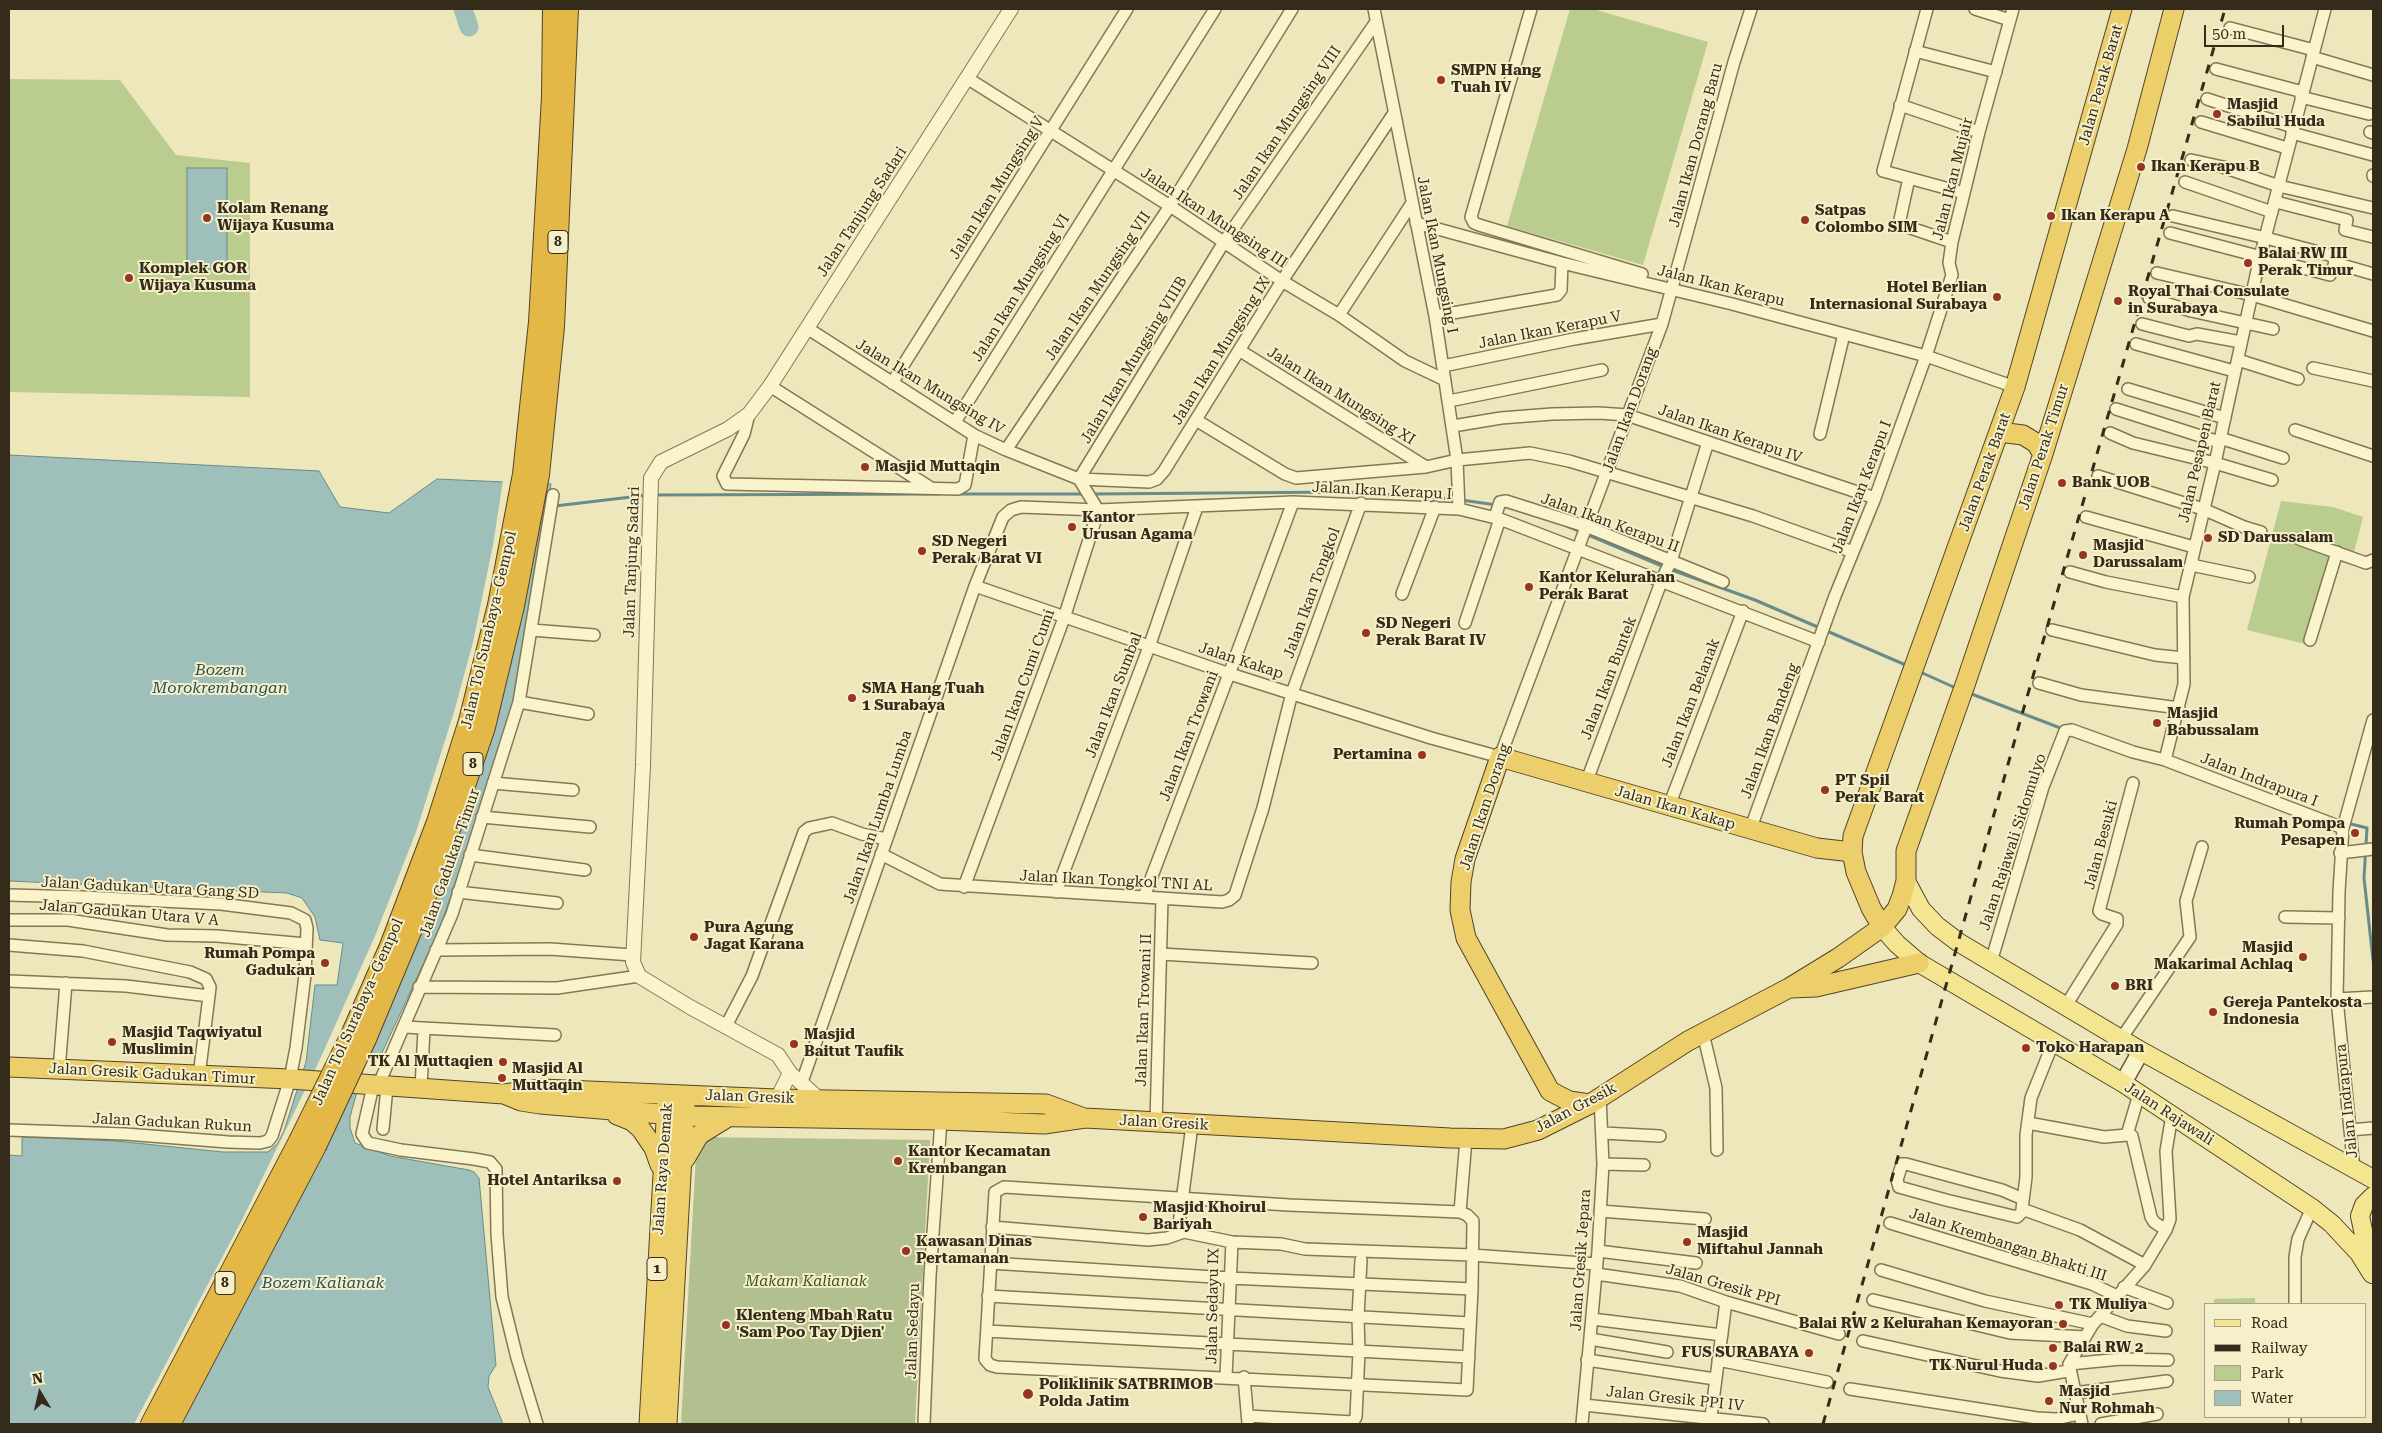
<!DOCTYPE html>
<meta charset="utf-8">
<style>
body{margin:0}
#map{position:relative;width:2382px;height:1433px;overflow:hidden;background:#eee7bb;font-family:"Roboto Serif",serif}
canvas{display:block}
.frame{position:absolute;inset:0;border:10px solid #342b1a;pointer-events:none}
.legend{position:absolute;left:2204px;top:1303px;width:162px;height:115px;box-sizing:border-box;background:#f6f0ca;border:1px solid #a8a184;margin:0;padding:6px 9px;list-style:none;font-size:15px;color:#342b1a}
.legend li{display:flex;align-items:center;gap:10px;height:25px}
.legend b{width:25px;border:1px solid #a8a184}
.north{position:absolute;left:15px;top:1368px;width:50px;height:50px;-webkit-text-stroke:4px #f6f0ca;paint-order:stroke;rotate:351deg;font-size:14px;font-weight:700;line-height:20px;text-align:center;color:#342b1a}
.north::after{content:'';display:block;margin:auto;width:18px;height:22px;background:#342b1a;clip-path:polygon(50% 0,100% 100%,50% 72%,0 100%)}
.scale{position:absolute;left:2204px;top:25px;width:80px;height:22px;box-sizing:border-box;border:2px solid #342b1a;border-top:0;padding-left:6px;font-size:15px;line-height:18px;white-space:nowrap;color:#342b1a;-webkit-text-stroke:4px #f6f0ca;paint-order:stroke}
</style>
<div id="map">
<canvas width="2382" height="1433"></canvas>
<div class="frame"></div>
<ul class="legend">
<li><b style="height:6px;background:#f4e690"></b>Road</li>
<li><b style="height:6px;background:#342b1a"></b>Railway</li>
<li><b style="height:14px;background:#bbcc8f"></b>Park</li>
<li><b style="height:14px;background:#9fbfbb"></b>Water</li>
</ul>
<div class="north">N</div>
<div class="scale">50 m</div>
</div>
<script>
const c = document.querySelector('canvas').getContext('2d');
c.lineJoin = 'round';
function fillPath(path, color) {
  c.fillStyle = color;
  c.fill(path, 'evenodd');
}
function shape(rows) {
  const path = new Path2D();
  for (const r of rows) {
    path.moveTo(r[0], r[1]);
    for (let i = 2; i < r.length; i += 2) path.lineTo(r[i], r[i + 1]);
  }
  return path;
}
function trace(path, color, width, dash) {
  c.strokeStyle = color;
  c.lineWidth = width;
  c.lineCap = dash ? 'butt' : 'round';
  c.setLineDash(dash || []);
  c.stroke(path);
}
function label(font, color, halo, rows, align = 'center') {
  c.font = font + ' "Roboto Serif",serif';
  c.lineWidth = 4;
  c.setLineDash([]);
  c.textBaseline = 'middle';
  c.strokeStyle = halo;
  c.fillStyle = color;
  for (const [text, x, y, turn = 0] of rows) {
    c.save();
    c.translate(x, y);
    c.rotate((+turn || 0) * Math.PI / 180);
    c.textAlign = isNaN(turn) ? turn : align;
    if (halo) c.strokeText(text, 0, 0);
    c.fillText(text, 0, 0);
    c.restore();
  }
}
fillPath(shape([
 [1570,9,1593,9,1708,42,1643,265,1507,226],
 [9,79,120,80,176,155,250,163,250,397,9,392],
 [2281,501,2333,507,2363,517,2351,564,2333,561,2305,644,2247,630],
 [2255,1298,2255,1304,2214,1304,2214,1299]
]), '#bbcc8f');
fillPath(shape([
 [697,1137,930,1140,915,1424,681,1424]
]), '#b2c08f');
const water = shape([
 [187,168,227,168,227,269,187,269,187,168],
 [9,455,319,471,340,507,389,513,437,479,551,484,518,697,440,928,381,1055,366,1059,350,1117,350,1128,355,1143,390,1156,469,1170,474,1172,479,1178,496,1365,489,1376,488,1387,503,1424,9,1424,9,1155,22,1156,22,1137,116,1141,223,1152,268,1152,278,1143,284,1131,306,1062,315,985,337,985,343,943,320,940,315,917,302,898,287,893,9,881,9,455]
]);
fillPath(water, '#9fbfbb');
trace(water, '#678c89', 1);
fillPath(shape([
 [503,480,517,480,511,651,178,1424,134,1424,243,1218,321,1057,375,936,416,832,454,712,473,642,493,545]
]), '#eee7bb');
trace(shape([
 [957,494,1085,494],
 [1092,494,1343,492,1455,499],
 [654,495,938,494],
 [1461,500,1497,505],
 [555,506,648,495],
 [1567,526,1669,569,1755,600,1908,666],
 [1918,671,1958,689],
 [1969,693,2063,729],
 [2347,823,2367,828,2364,878,2373,960]
]), '#678c89', 3);
trace(shape([
 [463,9,469,27]
]), '#9fbfbb', 19);
const minor = shape([
 [1374,9,1435,316,1457,460,1459,509],
 [1531,9,1471,217,1474,223,1479,225,1642,274],
 [1927,9,1883,171,1964,193],
 [1975,9,2010,20],
 [2230,28,2314,50],
 [1915,51,1996,72],
 [2312,57,2373,75],
 [2216,69,2303,92],
 [967,78,1170,206,1282,281,1339,315,1405,361,1445,380],
 [2301,97,2369,114],
 [2207,99,2293,127],
 [1900,105,1979,132],
 [2201,122,2287,148],
 [2370,132,2373,133],
 [2292,133,2373,155],
 [2191,160,2223,167,2279,186,2373,208],
 [2373,175,2373,176],
 [1909,178,1899,224,1952,242],
 [2185,182,2272,212],
 [2276,202,2347,220,2345,230,2373,237],
 [2173,216,2266,238,2333,256,2335,263,2373,274],
 [1416,223,1562,263,1732,304,1926,356,2015,387],
 [2170,233,2330,275,2335,263],
 [2157,273,2252,295,2373,331],
 [2149,298,2191,311,2273,329],
 [1339,315,1412,203],
 [1435,316,1557,295,1561,290,1562,263],
 [2142,324,2189,336,2197,334,2241,342],
 [807,328,974,435,1006,450,1079,479,1149,482,1157,479,1164,471,1282,281,1394,113],
 [2136,344,2234,371],
 [1239,350,1426,467],
 [2238,360,2298,379],
 [1443,366,1574,339,1662,324],
 [2313,368,2373,381],
 [892,383,1127,9],
 [770,386,931,488],
 [2128,389,2225,418],
 [1449,401,1602,370],
 [2116,409,2219,442],
 [749,414,744,434,723,476,727,484,958,489,965,485,974,435],
 [1196,420,1285,474,1296,478,1426,467,1457,460,1530,453,1569,461,1753,516,1853,552],
 [955,422,1215,9],
 [1453,426,1501,418,1552,414,1599,413,1627,415,1875,498],
 [2295,430,2373,456],
 [2110,433,2133,443,2215,463,2272,480],
 [1820,434,1844,334],
 [2220,438,2283,458],
 [1006,450,1170,206,1292,9],
 [2098,476,2203,509,2244,527,2261,532],
 [1495,517,1500,502,1506,501,1588,527,1723,582],
 [2086,517,2194,547],
 [2299,539,2366,563,2373,560],
 [2192,563,2196,566,2249,577],
 [2070,572,2106,582,2183,597],
 [975,586,1230,674,1431,738,1500,757,1662,324,1734,62,1751,9],
 [1402,594,1435,507],
 [1465,623,1500,519],
 [532,630,594,635],
 [2052,630,2155,655,2184,658],
 [2310,640,2337,552],
 [2039,683,2081,695,2179,708],
 [519,702,588,714],
 [2165,760,2184,684,2183,597,2215,463,2260,257,2325,9],
 [493,783,573,790],
 [1586,783,1663,577,1671,561,1708,442],
 [1669,806,1743,611],
 [482,817,590,827],
 [1750,830,1835,596,1875,498,1926,356,1952,275,1949,263,1952,242,1979,132,2013,9],
 [2340,853,2373,849],
 [881,854,940,884,1222,902,1229,900,1235,895,1263,808,1292,693,1361,503],
 [470,855,585,870],
 [964,887,1064,618,1095,521,1098,510,1079,479,1224,242,1376,22],
 [458,892,557,903],
 [1056,892,1149,647,1197,507],
 [9,895,83,897,221,904,291,913,305,920,307,928,305,975,296,1048,290,1079,272,1136,268,1141,260,1143,228,1142,125,1134,9,1130],
 [1144,897,1234,661,1293,502],
 [2285,917,2339,918],
 [9,920,68,920,167,935,217,936,306,944],
 [9,945,83,951,190,972,206,979,210,987,209,996,199,1076],
 [436,950,550,949,632,955],
 [1161,954,1312,963],
 [1991,962,2043,787,2065,731,2072,730,2133,752,2165,760,2343,828],
 [9,981,126,986,209,996],
 [419,987,557,988,639,976],
 [2337,999,2373,997],
 [2065,1007,2117,924,2117,919,2102,914,2099,911,2133,783],
 [726,1026,752,976,804,832,809,828,832,823,862,834,886,839],
 [404,1027,555,1035],
 [1703,1033,1716,1088,1717,1150],
 [2121,1039,2190,937,2186,901,2202,847],
 [2053,1043,2031,1098,2026,1135,2026,1177,2022,1209,2080,1230,2145,1265],
 [59,1070,66,983],
 [802,1082,975,586,1003,517,1011,510,1021,507,1098,510,1293,502,1459,509,1500,519,1819,642],
 [373,1086,362,1134,368,1143,401,1150,474,1159,490,1162,496,1169,497,1234,502,1297,517,1358,537,1424],
 [378,1086,452,914,519,702,553,495],
 [421,1088,424,1029],
 [1156,1123,1162,898],
 [2028,1123,2104,1137,2127,1135],
 [1192,1125,1179,1224,1184,1232,1232,1242,1226,1377],
 [383,1129,387,1087],
 [2350,1130,2373,1128],
 [1603,1133,1660,1136],
 [2127,1135,2132,1136,2151,1217,2154,1222,2166,1230],
 [2127,1135,2139,1094],
 [1603,1164,1644,1165],
 [2354,1170,2337,999,2339,892,2343,828,2373,720],
 [2023,1199,2002,1190,1906,1164,1902,1164,1897,1180,1899,1187,1946,1200,2017,1217,2023,1211],
 [1600,1211,1705,1219],
 [1460,1212,1289,1205,1004,1187,995,1192,985,1359,990,1365,997,1367,1467,1390,1472,1289,1473,1221,1467,1215,1460,1212,1466,1139],
 [1890,1223,2092,1284,2117,1296],
 [992,1227,1148,1240,1167,1238,1184,1232],
 [1232,1242,1281,1244,1305,1249,1472,1255,1597,1264],
 [1598,1251,1696,1263],
 [990,1263,1230,1278,1472,1289],
 [1881,1270,1985,1301,2093,1324],
 [1596,1274,1680,1286,1726,1302,1839,1334],
 [2124,1287,2167,1303],
 [988,1296,1470,1323],
 [1873,1300,2010,1333,2085,1337],
 [2295,1304,2295,1257,2298,1239,2312,1208],
 [2100,1316,2127,1326,2166,1331],
 [1592,1319,1722,1335],
 [987,1331,1469,1357],
 [1590,1339,1667,1352],
 [1863,1341,2000,1371,2038,1376,2068,1371],
 [1587,1360,1715,1379],
 [1718,1360,1827,1382],
 [2069,1364,2121,1359,2168,1360],
 [1244,1377,1248,1423],
 [1850,1389,2037,1418,2056,1419,2079,1414],
 [2074,1393,2167,1381],
 [1584,1405,1763,1424],
 [1248,1416,1353,1422,1356,1417,1359,1351,1358,1317,1361,1260],
 [2295,1417,2295,1424],
 [924,1424,930,1276,941,1120],
 [1582,1424,1598,1251,1603,1164,1600,1097],
 [1710,1424,1726,1302],
 [2082,1424,2069,1364,2093,1324,2145,1265,2166,1230,2170,1219,2166,1151,2172,1115],
 [2101,1424,2157,1414]
]);
const tertiary = shape([
 [777,1099,790,1073],
 [819,1099,790,1073,778,1055,690,1007,639,976,633,962,643,765,651,478,661,462,728,429,749,414,770,386,1011,9]
]);
const secondary = shape([
 [2123,1083,2141,1051]
]);
const primary = shape([
 [1906,881,1921,909,1937,926,1958,942,2141,1051,2373,1179],
 [1882,927,1897,944,1919,963,2123,1083,2312,1208,2332,1224,2359,1253,2372,1274],
 [2370,1264,2360,1216,2364,1205,2373,1196]
]);
const trunk = shape([
 [1999,432,2023,435,2036,443,2043,454],
 [1882,927,1871,908,1856,872,1852,852,1853,836,2015,387,2122,9],
 [1791,988,1816,987,1919,963],
 [9,1067,290,1079,504,1094,542,1089,777,1099,1046,1104,1084,1118],
 [504,1094,521,1101,540,1104,685,1116,941,1120,1044,1124,1085,1118,1450,1138,1504,1139,1538,1130,1590,1104,1688,1041,1789,988,1838,958,1882,927,1897,909,1902,896,1906,881,1906,851,1966,682,2043,454,2137,149,2174,9],
 [1590,1104,1569,1101,1550,1091,1466,938,1460,910,1461,882,1465,859,1500,757,1817,848,1852,852],
 [617,1115,632,1121,641,1129,654,1148,660,1165],
 [685,1159,699,1135,728,1117],
 [649,1424,667,1103],
 [667,1424,685,1104]
]);
const motorway = shape([
 [351,1035,390,946,437,822,469,721,498,605,523,474,539,322,552,97,553,9],
 [366,1039,433,879,485,727,514,606,539,475,554,327,568,9],
 [151,1424,299,1141],
 [170,1424,316,1146]
]);
trace(minor, '#857755', 14);
trace(tertiary, '#857755', 16);
trace(secondary, '#675738', 19);
trace(primary, '#52432a', 20);
trace(trunk, '#52432a', 21);
trace(motorway, '#52432a', 22);
trace(minor, '#faf4cd', 11);
trace(tertiary, '#faf4cd', 14);
trace(secondary, '#faf4cd', 16);
trace(primary, '#f4e690', 18);
trace(trunk, '#eccf6b', 19);
trace(motorway, '#e3b846', 20);
trace(shape([
 [1823,1424,2021,718,2225,9]
]), '#342b1a', 3, [9, 9]);
const motorwayBridge = shape([
 [299,1141,351,1035],
 [316,1146,366,1039]
]);
trace(motorwayBridge, '#52432a', 22, []);
trace(motorwayBridge, '#e3b846', 20);
for (const [x, y, r, color] of [
 [1441,80,5,"#963523"],
 [2217,114,5,"#963523"],
 [2141,167,5,"#963523"],
 [2051,216,5,"#963523"],
 [207,218,5,"#963523"],
 [1805,220,5,"#963523"],
 [2248,263,5,"#963523"],
 [129,278,5,"#963523"],
 [1997,297,5,"#963523"],
 [2118,301,5,"#963523"],
 [865,467,5,"#963523"],
 [2062,483,5,"#963523"],
 [1072,527,5,"#963523"],
 [2208,538,5,"#963523"],
 [922,551,5,"#963523"],
 [2083,555,5,"#963523"],
 [1529,587,5,"#963523"],
 [1366,633,5,"#963523"],
 [852,698,5,"#963523"],
 [2157,723,5,"#963523"],
 [1422,755,5,"#963523"],
 [1825,790,5,"#963523"],
 [2355,833,5,"#963523"],
 [694,937,5,"#963523"],
 [2303,957,5,"#963523"],
 [325,963,5,"#963523"],
 [2115,986,5,"#963523"],
 [2213,1012,5,"#963523"],
 [112,1042,5,"#963523"],
 [794,1044,5,"#963523"],
 [2026,1048,5,"#963523"],
 [503,1062,5,"#963523"],
 [502,1078,5,"#963523"],
 [898,1161,5,"#963523"],
 [617,1181,5,"#963523"],
 [1143,1217,5,"#963523"],
 [1687,1242,5,"#963523"],
 [906,1251,5,"#963523"],
 [2059,1305,5,"#963523"],
 [2063,1324,5,"#963523"],
 [726,1325,5,"#963523"],
 [2053,1348,5,"#963523"],
 [1809,1353,5,"#963523"],
 [2053,1366,5,"#963523"],
 [1028,1394,6,"#963523"],
 [2049,1401,5,"#963523"]
]) {
  const dot = new Path2D();
  dot.arc(x, y, r, 0, 2 * Math.PI);
  c.fillStyle = color;
  c.fill(dot);
  trace(dot, '#f6f0ca', 2);
}
for (const [x, y, w] of [
 [558,242,20],
 [473,764,20],
 [657,1269,20],
 [225,1283,20]
]) {
  const box = new Path2D();
  box.roundRect(x - w / 2, y - 11.5, w, 23, 4);
  c.fillStyle = '#f6f0ca';
  c.fill(box);
  trace(box, '#342b1a', 1);
}
label('bold 14px', '#342b1a', null, [
 ["8",558,242],
 ["8",473,764],
 ["1",657,1269],
 ["8",225,1283]
]);
label('bold 15px', '#342b1a', '#f6f0ca', [
 ["SMPN Hang",1451,71],
 ["Tuah IV",1451,88],
 ["Masjid",2227,105],
 ["Sabilul Huda",2227,122],
 ["Ikan Kerapu B",2151,167],
 ["Kolam Renang",217,209],
 ["Wijaya Kusuma",217,226],
 ["Satpas",1815,211],
 ["Colombo SIM",1815,228],
 ["Ikan Kerapu A",2061,216],
 ["Balai RW III",2258,254],
 ["Perak Timur",2258,271],
 ["Komplek GOR",139,269],
 ["Wijaya Kusuma",139,286],
 ["Hotel Berlian",1987,288,"right"],
 ["Internasional Surabaya",1987,305,"right"],
 ["Royal Thai Consulate",2128,292],
 ["in Surabaya",2128,309],
 ["Masjid Muttaqin",875,467],
 ["Bank UOB",2072,483],
 ["Kantor",1082,518],
 ["Urusan Agama",1082,535],
 ["SD Darussalam",2218,538],
 ["SD Negeri",932,542],
 ["Perak Barat VI",932,559],
 ["Masjid",2093,546],
 ["Darussalam",2093,563],
 ["Kantor Kelurahan",1539,578],
 ["Perak Barat",1539,595],
 ["SD Negeri",1376,624],
 ["Perak Barat IV",1376,641],
 ["SMA Hang Tuah",862,689],
 ["1 Surabaya",862,706],
 ["Masjid",2167,714],
 ["Babussalam",2167,731],
 ["Pertamina",1412,755,"right"],
 ["PT Spil",1835,781],
 ["Perak Barat",1835,798],
 ["Rumah Pompa",2345,824,"right"],
 ["Pesapen",2345,841,"right"],
 ["Pura Agung",704,928],
 ["Jagat Karana",704,945],
 ["Masjid",2293,948,"right"],
 ["Makarimal Achlaq",2293,965,"right"],
 ["Rumah Pompa",315,954,"right"],
 ["Gadukan",315,971,"right"],
 ["BRI",2125,986],
 ["Gereja Pantekosta",2223,1003],
 ["Indonesia",2223,1020],
 ["Masjid Taqwiyatul",122,1033],
 ["Muslimin",122,1050],
 ["Masjid",804,1035],
 ["Baitut Taufik",804,1052],
 ["Toko Harapan",2036,1048],
 ["TK Al Muttaqien",493,1062,"right"],
 ["Masjid Al",512,1069],
 ["Muttaqin",512,1086],
 ["Kantor Kecamatan",908,1152],
 ["Krembangan",908,1169],
 ["Hotel Antariksa",607,1181,"right"],
 ["Masjid Khoirul",1153,1208],
 ["Bariyah",1153,1225],
 ["Masjid",1697,1233],
 ["Miftahul Jannah",1697,1250],
 ["Kawasan Dinas",916,1242],
 ["Pertamanan",916,1259],
 ["TK Muliya",2069,1305],
 ["Klenteng Mbah Ratu",736,1316],
 ["'Sam Poo Tay Djien'",736,1333],
 ["Balai RW 2 Kelurahan Kemayoran",2053,1324,"right"],
 ["Balai RW 2",2063,1348],
 ["FUS SURABAYA",1799,1353,"right"],
 ["TK Nurul Huda",2043,1366,"right"],
 ["Poliklinik SATBRIMOB",1039,1385],
 ["Polda Jatim",1039,1402],
 ["Masjid",2059,1392],
 ["Nur Rohmah",2059,1409]
], 'left');
label('15px', '#342b1a', '#f6f0ca', [
 ["Jalan Perak Barat",2101,85,-74],
 ["Jalan Ikan Mungsing VIII",1287,123,-56],
 ["Jalan Ikan Dorang Baru",1696,145,-75],
 ["Jalan Ikan Mujair",1953,179,-76],
 ["Jalan Ikan Mungsing V",997,188,-58],
 ["Jalan Tanjung Sadari",862,212,-57],
 ["Jalan Ikan Mungsing III",1214,218,33],
 ["Jalan Ikan Mungsing I",1437,255,79],
 ["Jalan Ikan Mungsing VII",1098,286,-56],
 ["Jalan Ikan Kerapu",1721,286,14],
 ["Jalan Ikan Mungsing VI",1021,288,-58],
 ["Jalan Ikan Kerapu V",1550,330,-11],
 ["Jalan Ikan Mungsing IX",1221,351,-58],
 ["Jalan Ikan Mungsing VIIIB",1134,360,-59],
 ["Jalan Ikan Mungsing IV",930,387,31],
 ["Jalan Ikan Mungsing XI",1341,396,32],
 ["Jalan Ikan Dorang",1630,410,-70],
 ["Jalan Ikan Kerapu IV",1730,434,19],
 ["Jalan Perak Timur",2044,447,-72],
 ["Jalan Pesapen Barat",2200,452,-77],
 ["Jalan Perak Barat",1985,472,-70],
 ["Jalan Ikan Kerapu I",1862,487,-69],
 ["Jalan Ikan Kerapu I",1382,491,3],
 ["Jalan Ikan Kerapu II",1610,523,20],
 ["Jalan Tanjung Sadari",632,562,-88],
 ["Jalan Ikan Tongkol",1312,593,-70],
 ["Jalan Tol Surabaya–Gempol",489,630,-77],
 ["Jalan Kakap",1241,661,18],
 ["Jalan Ikan Buntek",1609,678,-69],
 ["Jalan Ikan Cumi Cumi",1023,685,-70],
 ["Jalan Ikan Sumbal",1114,695,-69],
 ["Jalan Ikan Belanak",1691,703,-69],
 ["Jalan Ikan Bandeng",1770,731,-70],
 ["Jalan Ikan Trowani",1189,736,-69],
 ["Jalan Indrapura I",2259,780,21],
 ["Jalan Ikan Dorang",1485,807,-72],
 ["Jalan Ikan Kakap",1675,808,16],
 ["Jalan Ikan Lumba Lumba",878,817,-71],
 ["Jalan Rajawali Sidomulyo",2013,842,-72],
 ["Jalan Besuki",2101,845,-75],
 ["Jalan Gadukan Timur",450,863,-71],
 ["Jalan Ikan Tongkol TNI AL",1116,881,3],
 ["Jalan Gadukan Utara Gang SD",150,888,3],
 ["Jalan Gadukan Utara V A",129,913,5],
 ["Jalan Ikan Trowani II",1144,1010,-88],
 ["Jalan Tol Surabaya–Gempol",358,1012,-66],
 ["Jalan Gresik Gadukan Timur",152,1074,3],
 ["Jalan Gresik",750,1097,2],
 ["Jalan Indrapura",2347,1101,-96],
 ["Jalan Gresik",1576,1108,-28],
 ["Jalan Rajawali",2169,1114,33],
 ["Jalan Gadukan Rukun",172,1123,3],
 ["Jalan Gresik",1164,1123,3],
 ["Jalan Raya Demak",663,1169,-86],
 ["Jalan Krembangan Bhakti III",2008,1245,18],
 ["Jalan Gresik Jepara",1581,1260,-86],
 ["Jalan Gresik PPI",1723,1285,16],
 ["Jalan Sedayu IX",1213,1306,-89],
 ["Jalan Sedayu",913,1331,-88],
 ["Jalan Gresik PPI IV",1675,1399,6]
]);
label('italic 15px', '#3d5120', '#f6f0ca', [
 ["Makam Kalianak",806,1282]
]);
label('italic 16px', '#295054', '#f6f0ca', [
 ["Bozem",220,670],
 ["Morokrembangan",220,688],
 ["Bozem Kalianak",323,1283]
]);
</script>
